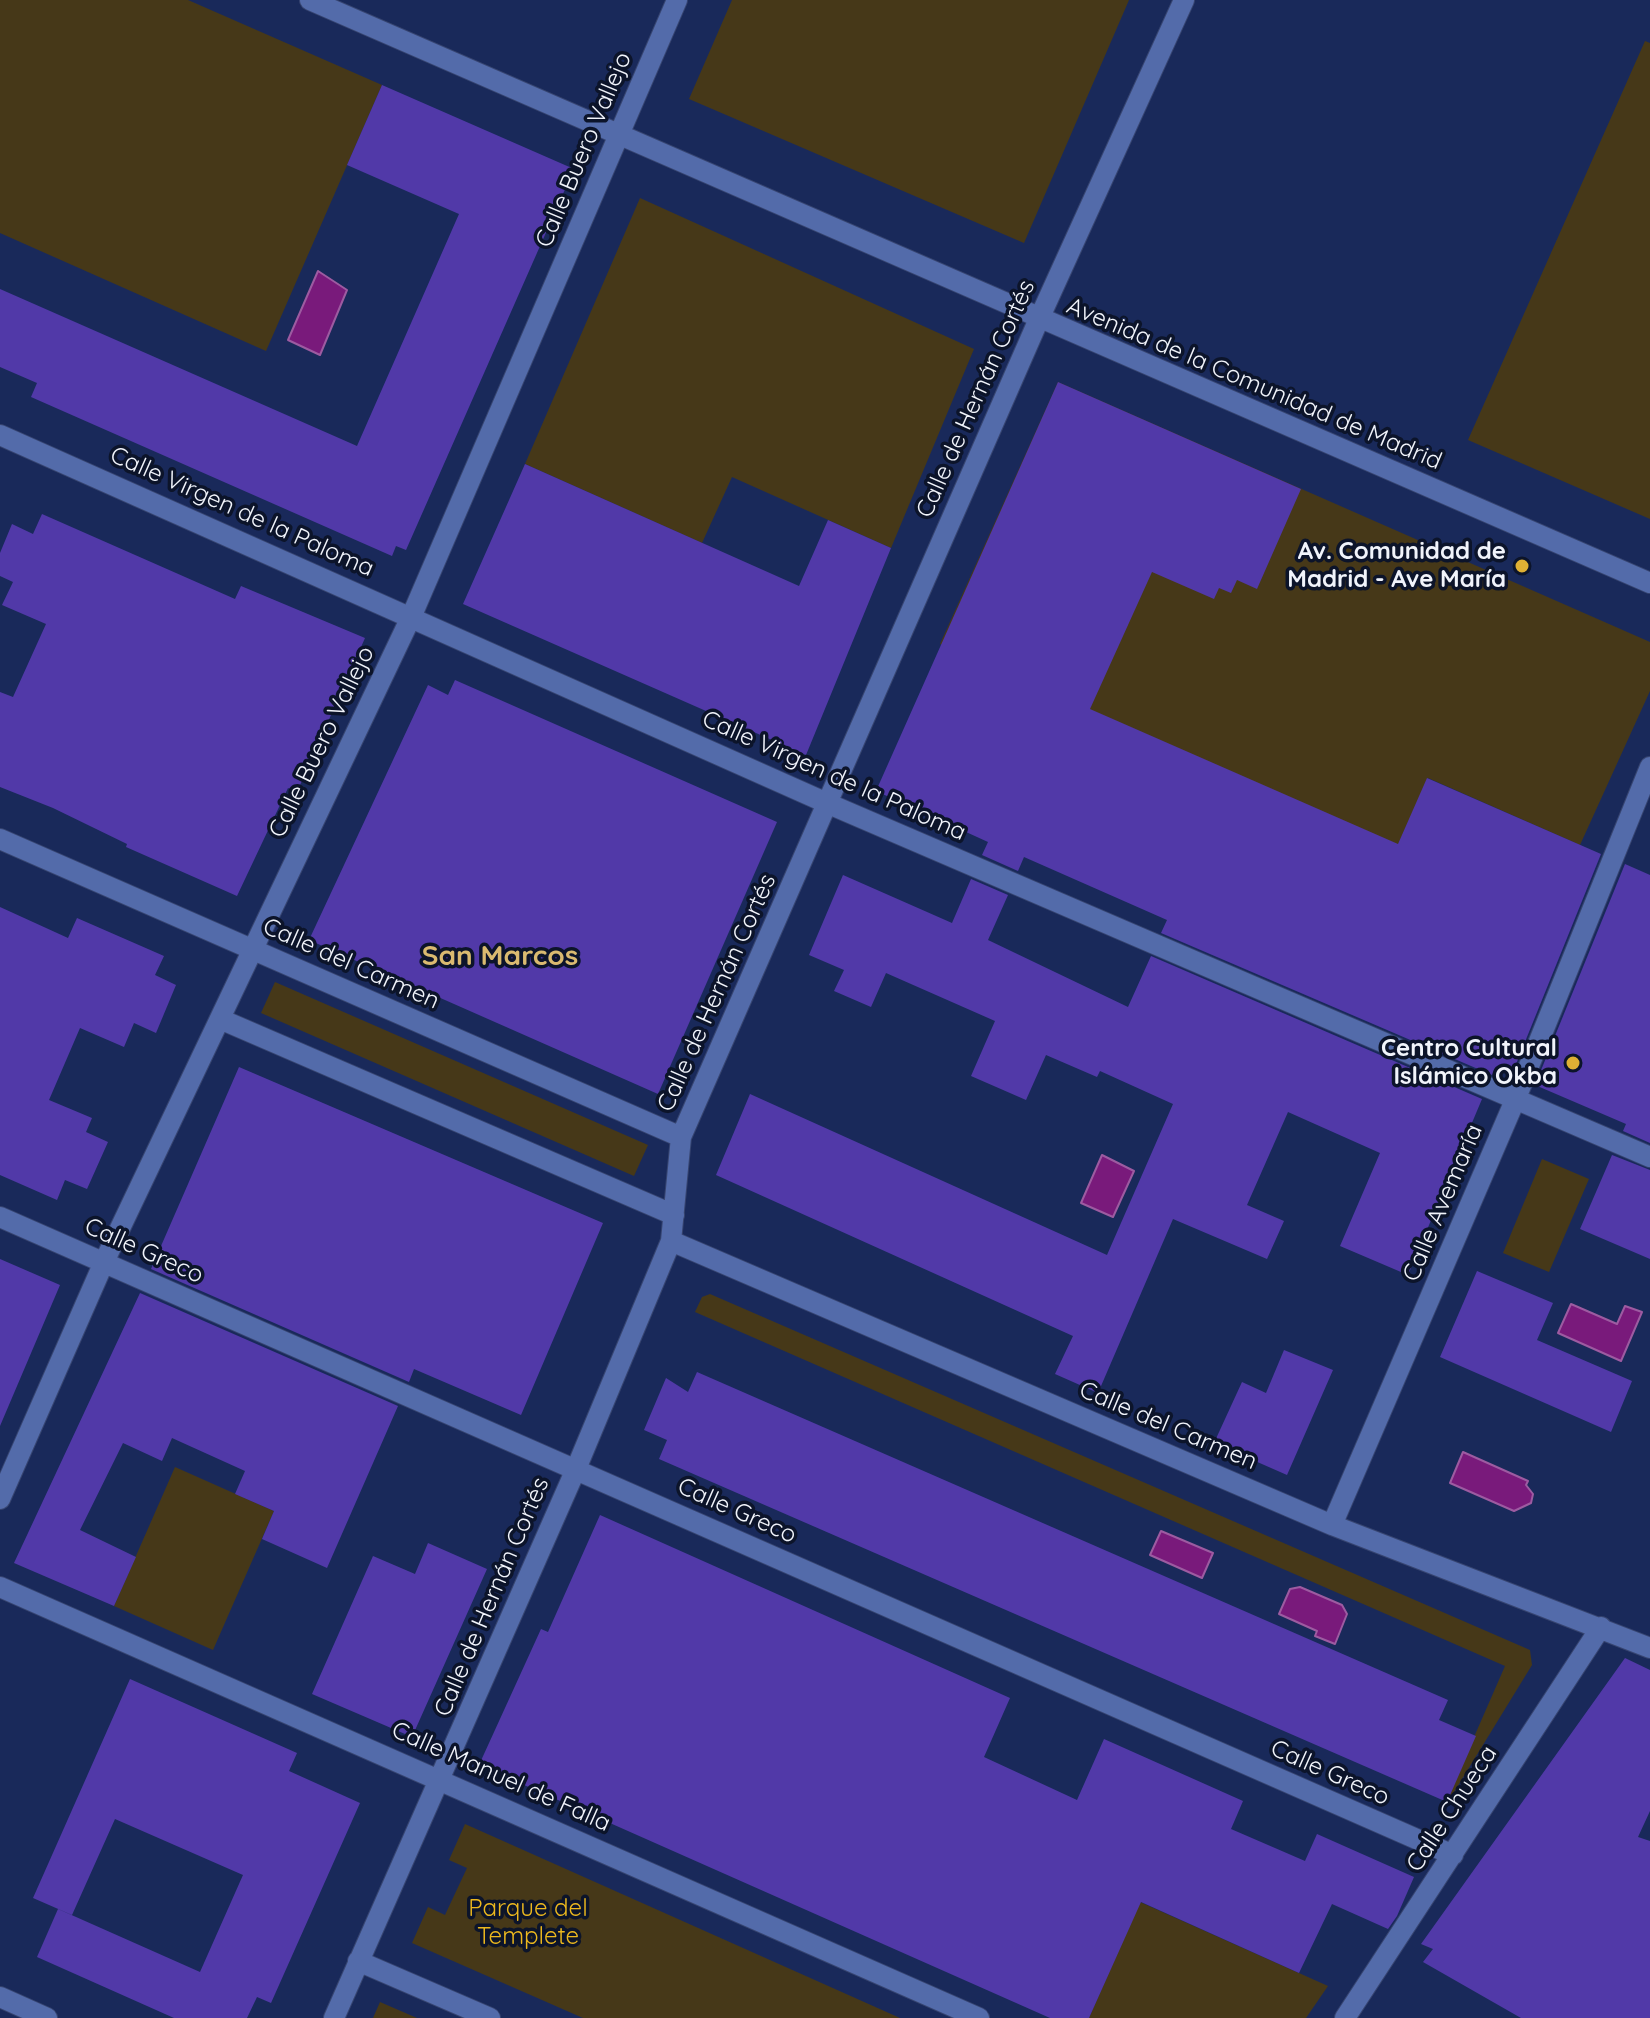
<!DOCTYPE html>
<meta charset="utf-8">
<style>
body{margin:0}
canvas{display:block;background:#19295a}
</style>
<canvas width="1650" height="2018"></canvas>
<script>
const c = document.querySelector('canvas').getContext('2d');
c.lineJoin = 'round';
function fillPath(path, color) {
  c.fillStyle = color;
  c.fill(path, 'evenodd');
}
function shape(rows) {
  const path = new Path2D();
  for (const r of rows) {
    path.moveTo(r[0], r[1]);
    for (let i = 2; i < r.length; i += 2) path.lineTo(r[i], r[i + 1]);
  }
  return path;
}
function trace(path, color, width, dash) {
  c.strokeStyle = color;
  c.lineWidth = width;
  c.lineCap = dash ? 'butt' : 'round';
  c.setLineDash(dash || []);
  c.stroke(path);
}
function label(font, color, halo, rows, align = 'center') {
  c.font = font + ' Quicksand,sans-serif';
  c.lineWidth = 7;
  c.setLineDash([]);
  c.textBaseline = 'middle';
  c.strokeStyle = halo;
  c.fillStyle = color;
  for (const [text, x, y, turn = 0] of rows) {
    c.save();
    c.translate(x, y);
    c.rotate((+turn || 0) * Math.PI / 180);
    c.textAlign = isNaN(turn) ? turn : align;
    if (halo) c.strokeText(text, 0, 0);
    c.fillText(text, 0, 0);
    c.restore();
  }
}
fillPath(shape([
 [0,0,188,0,382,85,266,351,0,233],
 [732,0,1129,0,1024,243,689,99],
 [1645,41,1650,43,1650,519,1468,440],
 [640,198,974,349,891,548,732,477,702,543,525,464],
 [1058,382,1650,642,1650,691,1580,845,1428,778,1398,845,940,644],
 [275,982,648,1145,634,1176,261,1013],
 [1542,1159,1589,1179,1549,1272,1503,1253],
 [710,1294,1530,1650,1532,1665,1440,1815,1505,1666,695,1312,702,1297],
 [175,1467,274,1511,213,1650,114,1606],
 [465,1824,900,2018,583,2018,412,1943,428,1907,445,1915,467,1868,449,1860],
 [1140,1902,1328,1986,1306,2018,1089,2018],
 [380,2002,417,2018,418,2018,373,2018]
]), '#463818');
const water = shape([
 [318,271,347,290,320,355,288,340,318,271],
 [1102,1155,1134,1171,1113,1217,1081,1203,1102,1155],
 [1571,1304,1617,1324,1625,1306,1642,1312,1621,1361,1558,1333,1571,1304],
 [1463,1452,1528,1481,1526,1485,1533,1494,1531,1503,1514,1511,1450,1483,1463,1452],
 [1161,1531,1213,1553,1202,1578,1150,1555,1161,1531],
 [1300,1587,1342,1605,1347,1614,1335,1644,1315,1636,1317,1631,1279,1614,1290,1589,1300,1587]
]);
fillPath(water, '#791a7b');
trace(water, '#9d5ba1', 2);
fillPath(shape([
 [382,85,574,169,406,550,396,546,392,556,31,397,37,383,0,367,0,289,357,446,459,214,347,165],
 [1058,382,1301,489,1257,589,1237,580,1231,593,1219,588,1214,599,1152,572,1090,709,1398,844,1427,778,1601,854,1512,1074,1496,1067,1492,1075,1161,933,1167,920,1024,857,1018,871,982,855,988,842,876,791],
 [525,464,799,586,828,520,891,548,806,755,463,604],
 [42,514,235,599,241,586,365,638,297,792,288,788,237,896,126,847,127,844,53,808,0,787,0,692,13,697,46,624,2,605,13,582,0,576,0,553,12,524,33,534],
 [455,680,777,822,658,1094,309,940,428,685,448,695],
 [1625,864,1650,875,1650,1143,1623,1131,1626,1124,1535,1085],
 [843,875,952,923,971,879,1008,895,988,940,1128,1007,1151,956,1482,1099,1408,1275,1340,1246,1380,1153,1288,1112,1247,1205,1284,1221,1267,1259,1173,1219,1098,1393,1055,1374,1073,1336,716,1175,750,1094,1107,1255,1173,1104,1100,1071,1097,1077,1046,1055,1026,1100,971,1076,995,1021,886,973,871,1007,834,991,844,970,809,955],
 [0,907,68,938,77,918,164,956,155,975,176,985,156,1033,134,1023,124,1047,80,1028,49,1100,92,1118,86,1132,108,1142,87,1189,65,1180,57,1200,0,1175],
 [239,1067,603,1223,521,1415,414,1369,409,1382,151,1269],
 [1612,1155,1650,1170,1650,1259,1580,1229],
 [0,1259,60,1285,0,1426],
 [1477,1271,1553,1303,1537,1340,1632,1381,1611,1432,1440,1357],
 [140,1293,398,1406,327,1568,262,1539,274,1511,235,1494,245,1471,172,1438,162,1461,123,1443,80,1530,136,1557,114,1606,14,1563],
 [1284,1350,1333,1370,1287,1475,1214,1443,1242,1382,1266,1393],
 [697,1372,1448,1700,1439,1720,1476,1736,1447,1802,659,1459,667,1440,644,1430,666,1378,688,1392],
 [600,1515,1010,1698,984,1757,1077,1800,1104,1739,1243,1801,1231,1829,1305,1861,1317,1834,1414,1877,1397,1916,1388,1929,1332,1904,1299,1973,1141,1902,1089,2018,1050,2018,479,1765,541,1629,548,1632],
 [428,1543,487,1569,412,1737,312,1694,373,1556,415,1574],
 [1625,1658,1650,1670,1650,1811,1638,1837,1650,1841,1650,2018,1521,2018,1423,1962,1433,1949,1421,1944],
 [130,1679,297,1753,289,1771,360,1803,271,2003,257,1997,247,2018,174,2018,37,1957,58,1909,200,1972,243,1875,115,1819,72,1915,33,1898]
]), '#5139a8');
const minor = shape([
 [310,0,1650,583],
 [0,435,829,804,1650,1157],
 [0,839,681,1137],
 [220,1019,674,1215],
 [0,1217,1453,1855],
 [671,1241,1332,1525,1650,1648],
 [0,1499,104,1262,412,615,677,0],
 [1332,1525,1516,1098,1650,767],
 [0,1587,979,2018],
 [358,1961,490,2018],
 [0,1997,47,2018],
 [334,2018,576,1469,671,1241,681,1137,1039,319,1184,0],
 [1345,2018,1601,1627]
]);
trace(minor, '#374571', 22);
trace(minor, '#536baa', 20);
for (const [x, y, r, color] of [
 [1522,566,8,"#dfb034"],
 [1573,1063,8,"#dfb034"]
]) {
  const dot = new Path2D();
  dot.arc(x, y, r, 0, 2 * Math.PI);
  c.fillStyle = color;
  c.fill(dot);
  trace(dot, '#0c142a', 3);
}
label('24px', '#f1f4fb', '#0c142a', [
 ["Calle Buero Vallejo",584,150,-67],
 ["Avenida de la Comunidad de Madrid",1254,384,23],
 ["Calle de Hernán Cortés",976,399,-66],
 ["Calle Virgen de la Paloma",242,512,24],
 ["Calle Buero Vallejo",322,742,-64],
 ["Calle Virgen de la Paloma",834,776,24],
 ["Calle del Carmen",351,964,24],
 ["Calle de Hernán Cortés",717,993,-66],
 ["Calle Avemaría",1443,1203,-67],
 ["Calle Greco",144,1251,24],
 ["Calle del Carmen",1168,1426,23],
 ["Calle Greco",737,1511,24],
 ["Calle de Hernán Cortés",492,1597,-67],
 ["Calle Greco",1330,1773,24],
 ["Calle Manuel de Falla",501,1777,24],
 ["Calle Chueca",1452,1809,-57]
]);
label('bold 24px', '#f1f4fb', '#0c142a', [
 ["Av. Comunidad de",1506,552],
 ["Madrid - Ave María",1506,580],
 ["Centro Cultural",1557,1049],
 ["Islámico Okba",1557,1077]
], 'right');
label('24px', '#ecb81e', '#0c142a', [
 ["Parque del",528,1909],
 ["Templete",528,1937]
]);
label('bold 28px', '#daba70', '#0c142a', [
 ["San Marcos",500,957]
]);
</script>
